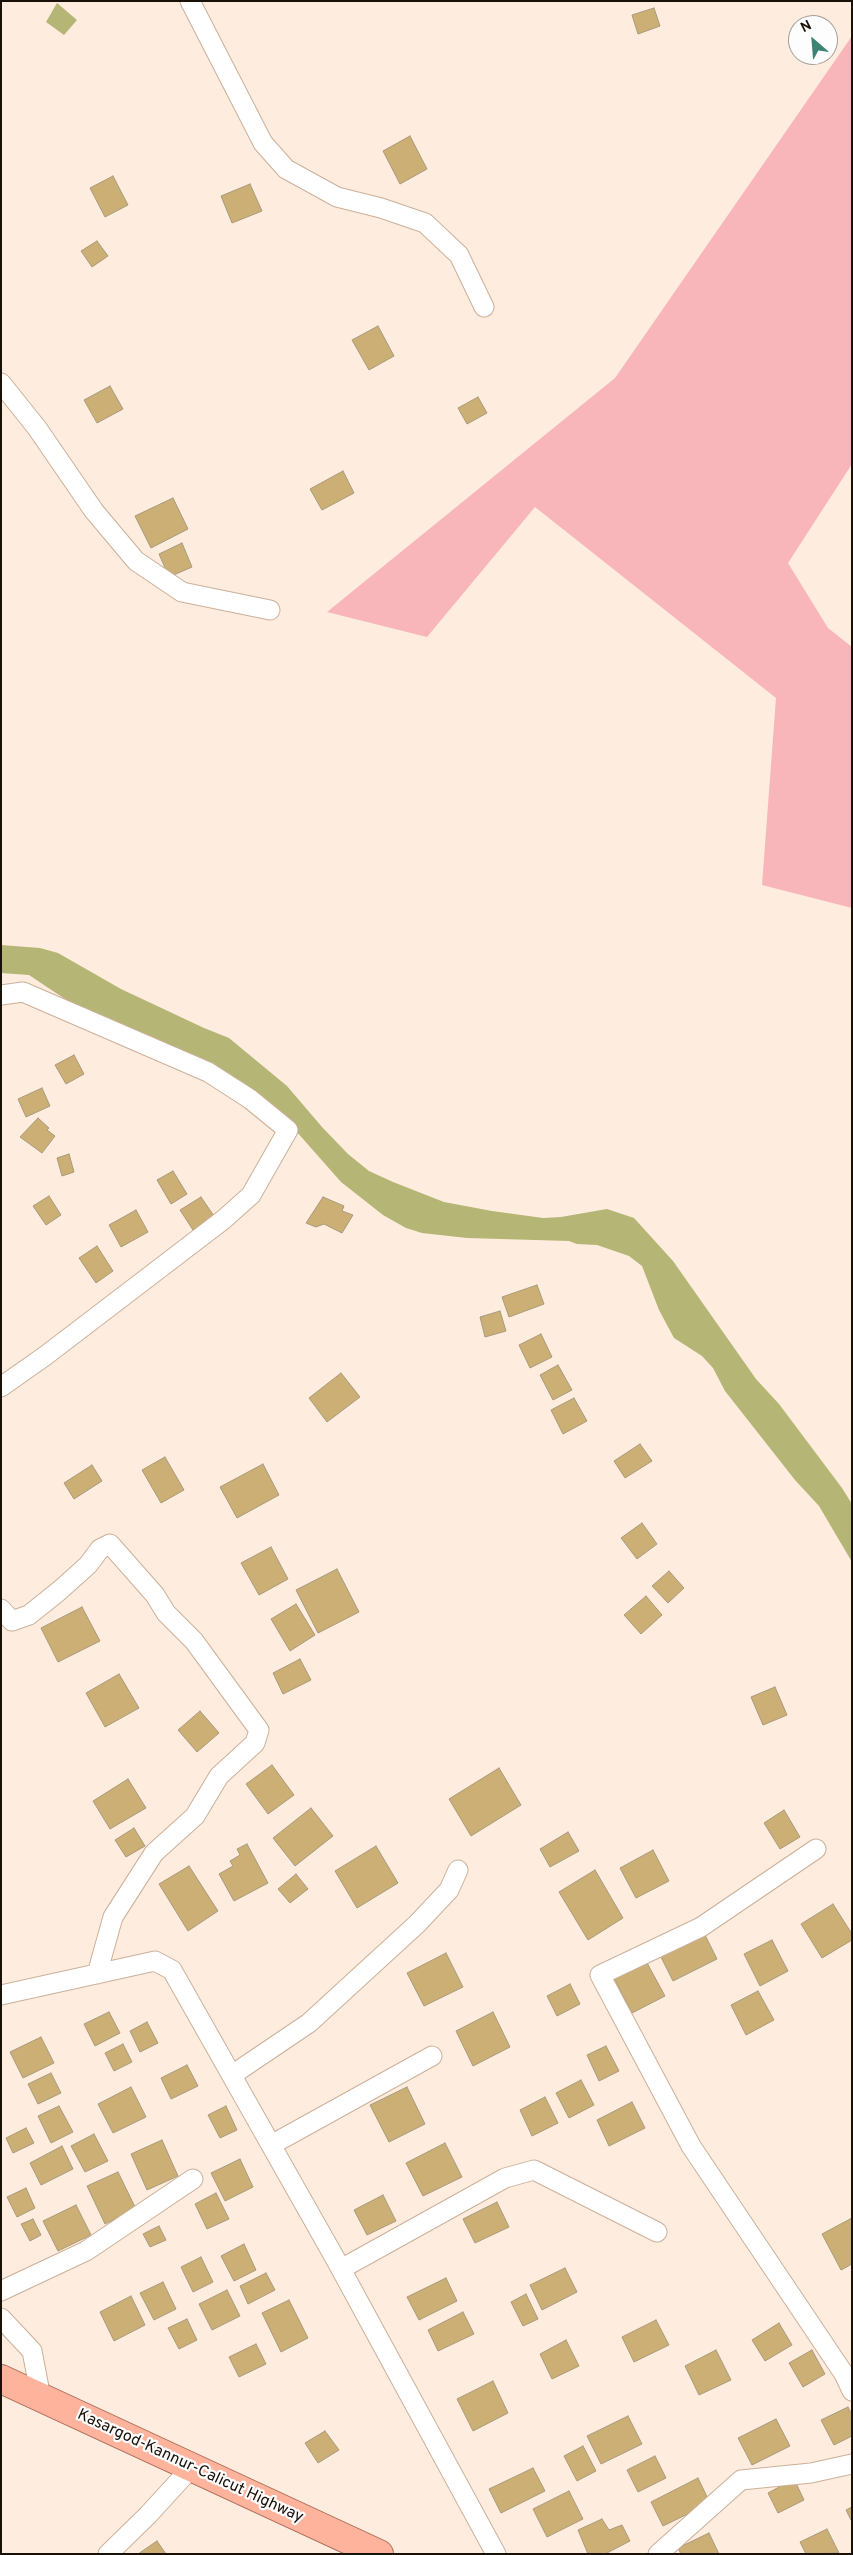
<!DOCTYPE html>
<style>
body{margin:0}
#map{position:relative;width:853px;height:2555px;overflow:hidden;background:#feecde;font-family:Overpass,sans-serif}
canvas{display:block}
.frame{position:absolute;inset:0;border:2px solid #191008;pointer-events:none}
.north{position:absolute;left:788px;top:15px;width:50px;height:50px;box-sizing:border-box;background:#fdfdfd;border:1px solid #a29e9b;border-radius:50%;rotate:333deg;font-size:14px;font-weight:700;line-height:20px;text-align:center;color:#191008}
.north::after{content:'';display:block;margin:auto;width:18px;height:22px;background:#3e8274;clip-path:polygon(50% 0,100% 100%,50% 72%,0 100%)}
</style>
<div id="map">
<canvas width="853" height="2555"></canvas>
<div class="frame"></div>
<div class="north">N</div>
</div>
<script>
const c = document.querySelector('canvas').getContext('2d');
c.lineJoin = 'round';
function fillPath(path, color) {
  c.fillStyle = color;
  c.fill(path, 'evenodd');
}
function shape(rows) {
  const path = new Path2D();
  for (const r of rows) {
    path.moveTo(r[0], r[1]);
    for (let i = 2; i < r.length; i += 2) path.lineTo(r[i], r[i + 1]);
  }
  return path;
}
function trace(path, color, width, dash) {
  c.strokeStyle = color;
  c.lineWidth = width;
  c.lineCap = dash ? 'butt' : 'round';
  c.setLineDash(dash || []);
  c.stroke(path);
}
function label(font, color, halo, rows, align = 'center') {
  c.font = font + ' Overpass,sans-serif';
  c.lineWidth = 4.5;
  c.setLineDash([]);
  c.textBaseline = 'middle';
  c.strokeStyle = halo;
  c.fillStyle = color;
  for (const [text, x, y, turn = 0] of rows) {
    c.save();
    c.translate(x, y);
    c.rotate((+turn || 0) * Math.PI / 180);
    c.textAlign = isNaN(turn) ? turn : align;
    if (halo) c.strokeText(text, 0, 0);
    c.fillText(text, 0, 0);
    c.restore();
  }
}
fillPath(shape([
 [852,36,852,464,788,563,828,628,852,647,852,908,762,885,776,698,535,507,427,637,327,612,615,378]
]), '#f8b5ba');
fillPath(shape([
 [57,3,77,20,64,35,46,22],
 [1,945,40,948,58,953,121,989,204,1028,229,1038,287,1086,322,1127,348,1154,369,1171,393,1182,444,1202,492,1211,543,1218,561,1217,607,1209,634,1218,673,1261,756,1379,779,1404,842,1488,852,1504,852,1562,819,1506,795,1480,725,1391,713,1368,702,1356,674,1338,659,1310,642,1266,629,1256,597,1245,577,1244,569,1241,467,1238,422,1233,406,1228,383,1215,341,1182,296,1131,74,1005,29,975,1,973]
]), '#b5b576');
const building = shape([
 [654,8,660,26,638,34,632,15,654,8],
 [410,136,427,169,400,184,383,151,410,136],
 [113,176,128,205,105,217,90,188,113,176],
 [250,184,262,211,232,223,221,196,250,184],
 [97,241,108,256,92,267,81,251,97,241],
 [378,326,394,356,369,370,352,340,378,326],
 [110,386,123,409,97,423,84,400,110,386],
 [478,397,487,413,467,424,458,408,478,397],
 [343,471,354,493,322,510,310,489,343,471],
 [173,498,188,529,151,548,135,516,173,498],
 [182,543,192,567,169,577,159,554,182,543],
 [74,1055,84,1074,66,1084,55,1065,74,1055],
 [42,1088,50,1106,26,1117,18,1099,42,1088],
 [38,1118,49,1128,47,1130,55,1136,42,1153,20,1137,38,1118],
 [69,1154,74,1172,62,1176,57,1158,69,1154],
 [173,1171,187,1194,171,1204,157,1180,173,1171],
 [49,1196,61,1215,46,1225,33,1206,49,1196],
 [201,1197,214,1216,193,1230,180,1210,201,1197],
 [323,1197,344,1206,342,1211,353,1215,342,1233,324,1224,316,1227,306,1223,323,1197],
 [136,1210,148,1232,121,1247,109,1225,136,1210],
 [97,1246,113,1271,96,1283,79,1258,97,1246],
 [537,1285,544,1304,509,1317,502,1297,537,1285],
 [500,1311,506,1331,485,1337,480,1317,500,1311],
 [541,1334,552,1357,530,1368,519,1345,541,1334],
 [558,1365,572,1390,553,1400,540,1375,558,1365],
 [341,1373,360,1397,327,1422,309,1398,341,1373],
 [574,1398,587,1421,563,1434,551,1410,574,1398],
 [640,1444,652,1461,625,1478,614,1461,640,1444],
 [165,1457,184,1490,161,1503,142,1470,165,1457],
 [263,1464,279,1495,237,1518,220,1487,263,1464],
 [92,1465,102,1481,74,1499,64,1483,92,1465],
 [642,1523,657,1544,637,1559,621,1538,642,1523],
 [271,1547,288,1579,259,1595,241,1563,271,1547],
 [337,1569,359,1612,318,1633,296,1590,337,1569],
 [669,1571,684,1588,668,1603,652,1586,669,1571],
 [646,1596,662,1615,641,1634,624,1615,646,1596],
 [296,1604,315,1635,290,1651,271,1619,296,1604],
 [82,1607,100,1641,58,1662,41,1628,82,1607],
 [300,1659,311,1680,283,1694,273,1673,300,1659],
 [119,1674,139,1708,105,1727,86,1693,119,1674],
 [775,1687,787,1715,763,1725,751,1697,775,1687],
 [200,1711,219,1733,197,1752,178,1730,200,1711],
 [272,1765,294,1795,268,1814,246,1784,272,1765],
 [499,1768,521,1805,471,1836,449,1799,499,1768],
 [128,1779,146,1808,110,1829,93,1801,128,1779],
 [311,1808,333,1836,295,1866,273,1838,311,1808],
 [784,1810,800,1837,780,1849,764,1823,784,1810],
 [134,1828,145,1846,126,1857,115,1840,134,1828],
 [568,1832,579,1851,550,1867,540,1849,568,1832],
 [247,1844,268,1883,234,1901,219,1874,233,1866,230,1861,240,1855,237,1849,247,1844],
 [376,1846,398,1883,357,1908,335,1871,376,1846],
 [653,1850,669,1881,636,1898,620,1868,653,1850],
 [189,1866,218,1911,188,1931,159,1884,189,1866],
 [595,1870,623,1918,588,1940,559,1892,595,1870],
 [296,1874,308,1889,290,1903,278,1889,296,1874],
 [833,1904,852,1934,852,1940,822,1958,801,1924,833,1904],
 [703,1931,717,1959,673,1981,659,1953,703,1931],
 [772,1940,788,1971,760,1986,744,1954,772,1940],
 [446,1953,463,1987,424,2006,407,1973,446,1953],
 [646,1961,665,1996,632,2013,614,1978,646,1961],
 [570,1984,580,2004,557,2016,547,1996,570,1984],
 [758,1991,774,2020,746,2035,731,2005,758,1991],
 [109,2012,120,2033,95,2046,84,2024,109,2012],
 [493,2012,510,2047,473,2066,456,2031,493,2012],
 [147,2022,158,2043,140,2052,130,2031,147,2022],
 [41,2037,54,2063,23,2078,10,2052,41,2037],
 [123,2044,132,2062,114,2071,105,2053,123,2044],
 [606,2046,619,2071,599,2081,587,2055,606,2046],
 [187,2065,198,2086,171,2099,161,2078,187,2065],
 [51,2073,61,2093,38,2104,28,2084,51,2073],
 [581,2080,594,2105,569,2118,556,2093,581,2080],
 [131,2087,146,2117,113,2133,98,2104,131,2087],
 [407,2087,425,2124,389,2142,370,2105,407,2087],
 [545,2097,558,2123,532,2136,520,2110,545,2097],
 [632,2102,645,2128,609,2146,597,2120,632,2102],
 [59,2106,73,2132,51,2143,38,2116,59,2106],
 [226,2106,237,2130,220,2138,208,2115,226,2106],
 [26,2128,34,2143,13,2153,6,2138,26,2128],
 [94,2134,108,2161,85,2172,71,2146,94,2134],
 [162,2140,178,2176,147,2190,131,2154,162,2140],
 [445,2143,462,2177,423,2196,406,2163,445,2143],
 [62,2146,73,2169,41,2185,30,2163,62,2146],
 [240,2159,253,2187,225,2201,211,2173,240,2159],
 [118,2172,136,2209,105,2224,87,2186,118,2172],
 [26,2188,35,2208,17,2217,7,2197,26,2188],
 [216,2193,229,2219,207,2229,195,2204,216,2193],
 [383,2195,396,2221,367,2235,354,2210,383,2195],
 [497,2202,509,2227,475,2243,463,2219,497,2202],
 [76,2205,91,2235,58,2251,43,2221,76,2205],
 [852,2218,852,2264,841,2270,822,2234,852,2218],
 [33,2219,41,2235,30,2241,21,2224,33,2219],
 [159,2226,166,2240,150,2247,143,2234,159,2226],
 [244,2244,256,2270,234,2281,221,2256,244,2244],
 [201,2257,213,2282,193,2292,181,2267,201,2257],
 [565,2268,577,2292,542,2310,530,2285,565,2268],
 [266,2273,275,2290,248,2304,240,2286,266,2273],
 [446,2278,457,2301,419,2320,407,2297,446,2278],
 [163,2282,176,2309,154,2320,140,2293,163,2282],
 [227,2290,240,2316,212,2330,199,2304,227,2290],
 [526,2294,538,2319,523,2326,511,2302,526,2294],
 [131,2296,145,2325,114,2341,100,2312,131,2296],
 [289,2300,308,2338,281,2352,262,2313,289,2300],
 [463,2312,474,2334,438,2351,428,2330,463,2312],
 [187,2319,197,2340,179,2349,168,2328,187,2319],
 [656,2320,669,2345,634,2362,622,2337,656,2320],
 [779,2323,792,2345,765,2361,752,2340,779,2323],
 [566,2340,579,2366,552,2379,540,2354,566,2340],
 [256,2344,266,2364,239,2377,229,2357,256,2344],
 [716,2350,731,2380,699,2395,685,2366,716,2350],
 [812,2350,825,2374,803,2387,789,2363,812,2350],
 [493,2381,508,2413,473,2431,457,2399,493,2381],
 [848,2407,852,2415,852,2436,834,2445,821,2420,848,2407],
 [628,2416,642,2444,601,2464,587,2436,628,2416],
 [776,2419,790,2446,752,2465,738,2438,776,2419],
 [325,2431,339,2450,318,2463,305,2443,325,2431],
 [583,2446,596,2471,577,2481,564,2456,583,2446],
 [655,2456,666,2478,638,2492,627,2470,655,2456],
 [533,2468,545,2491,501,2513,489,2489,533,2468],
 [698,2478,710,2503,663,2526,651,2502,698,2478],
 [794,2479,804,2500,778,2513,768,2493,794,2479],
 [569,2491,583,2519,547,2537,533,2509,569,2491],
 [852,2507,852,2519,851,2520,846,2510,852,2507],
 [602,2519,609,2530,622,2525,630,2541,605,2554,588,2554,578,2530,602,2519],
 [827,2529,839,2553,806,2554,800,2542,827,2529],
 [709,2533,719,2554,681,2554,678,2548,709,2533],
 [157,2541,166,2554,138,2554,157,2541]
]);
fillPath(building, '#cbaf74');
trace(building, '#a99a7c', 1);
const minor = shape([
 [190,1,263,143,286,169,337,197,381,208,425,223,459,255,484,307],
 [1,383,37,428,94,511,136,561,182,592,270,610],
 [1,995,23,992,208,1072,250,1099,288,1130,251,1195,223,1220,45,1356,1,1387],
 [1,1609,12,1621,29,1615,59,1591,88,1565,100,1549,110,1544,155,1595,166,1613,194,1641,259,1730,255,1743,219,1776,195,1816,154,1853,113,1917,97,1974],
 [816,1849,701,1927,600,1975,691,2146,844,2374,852,2391],
 [1,1995,155,1961,172,1970,336,2260,496,2554],
 [232,2075,309,2023,417,1924,449,1890,458,1870],
 [271,2145,432,2056],
 [341,2269,505,2178,534,2170,657,2232],
 [1,2291,86,2251,193,2179],
 [1,2318,32,2351,41,2398],
 [108,2554,148,2515,191,2468],
 [658,2554,741,2480,811,2473,852,2464]
]);
const trunk = shape([
 [1,2379,379,2554]
]);
trace(minor, '#ccb099', 21);
trace(trunk, '#ad6e59', 30);
trace(minor, '#fff', 19);
trace(trunk, '#feb39c', 28);
label('16px', '#191008', '#fdfdfd', [
 ["Kasargod-Kannur-Calicut Highway",190,2467,25]
]);
</script>
